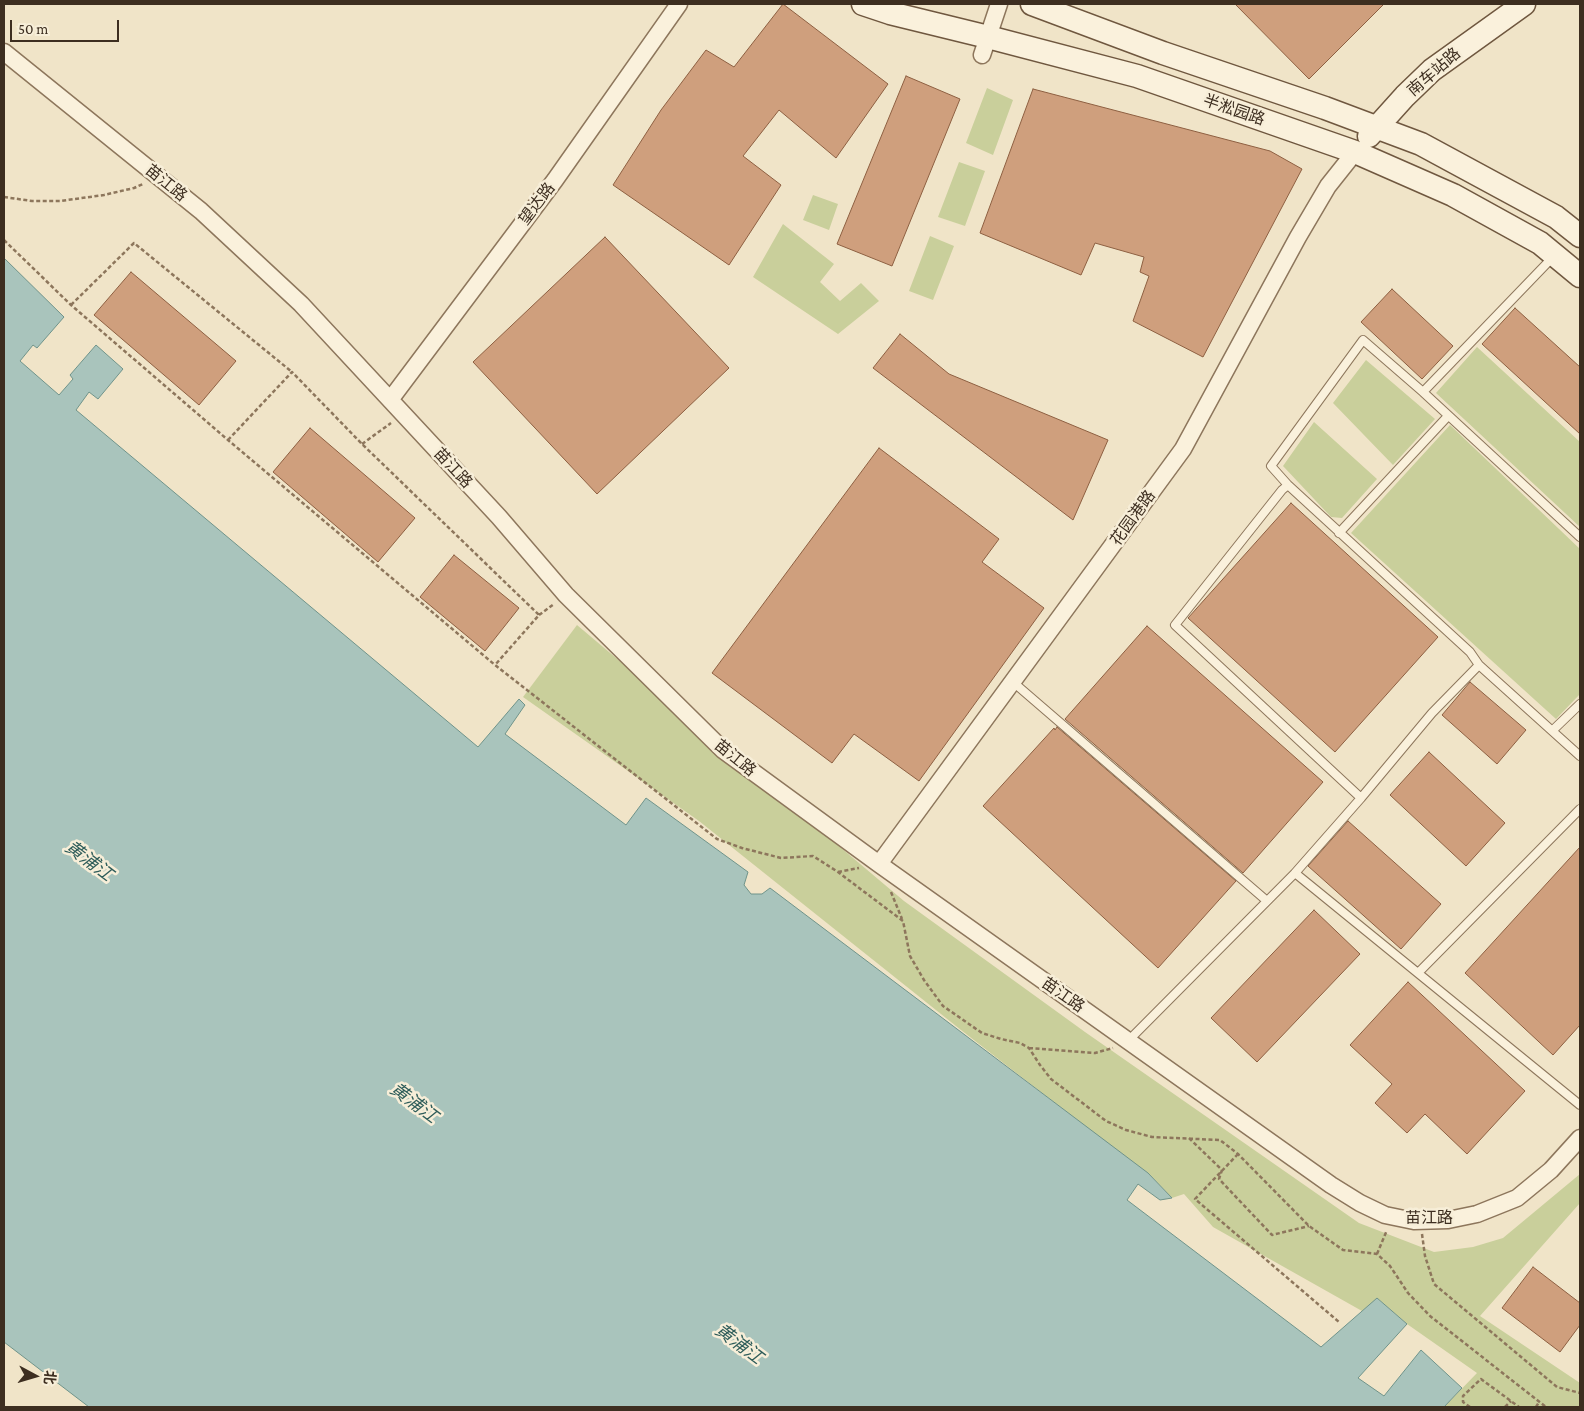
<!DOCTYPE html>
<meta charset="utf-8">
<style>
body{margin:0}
#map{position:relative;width:1584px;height:1411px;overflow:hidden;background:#f0e4c8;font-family:"Crimson Pro","Noto Sans SC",serif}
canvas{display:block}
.frame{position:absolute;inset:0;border:5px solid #3d2e20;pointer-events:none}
.north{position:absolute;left:10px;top:1351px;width:50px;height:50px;-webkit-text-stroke:4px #f7eed8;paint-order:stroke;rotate:96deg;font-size:14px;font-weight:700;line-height:20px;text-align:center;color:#3d2e20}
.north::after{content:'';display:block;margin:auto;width:18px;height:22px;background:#3d2e20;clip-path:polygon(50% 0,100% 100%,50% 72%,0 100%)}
.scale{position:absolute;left:10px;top:20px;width:109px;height:22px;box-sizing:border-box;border:2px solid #3d2e20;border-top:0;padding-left:6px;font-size:15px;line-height:18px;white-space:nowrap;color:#3d2e20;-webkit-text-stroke:4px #f7eed8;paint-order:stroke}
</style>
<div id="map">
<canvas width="1584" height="1411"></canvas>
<div class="frame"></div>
<div class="north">北</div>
<div class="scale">50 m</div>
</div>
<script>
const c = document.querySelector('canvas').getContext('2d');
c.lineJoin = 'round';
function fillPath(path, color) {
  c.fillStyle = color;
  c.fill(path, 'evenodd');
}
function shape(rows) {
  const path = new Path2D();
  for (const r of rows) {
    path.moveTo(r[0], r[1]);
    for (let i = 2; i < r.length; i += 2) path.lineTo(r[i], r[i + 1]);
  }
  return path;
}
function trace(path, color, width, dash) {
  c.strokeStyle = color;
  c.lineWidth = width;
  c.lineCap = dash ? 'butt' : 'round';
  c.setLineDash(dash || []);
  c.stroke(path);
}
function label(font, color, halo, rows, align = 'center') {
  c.font = font + ' "Crimson Pro","Noto Sans SC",serif';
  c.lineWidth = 5;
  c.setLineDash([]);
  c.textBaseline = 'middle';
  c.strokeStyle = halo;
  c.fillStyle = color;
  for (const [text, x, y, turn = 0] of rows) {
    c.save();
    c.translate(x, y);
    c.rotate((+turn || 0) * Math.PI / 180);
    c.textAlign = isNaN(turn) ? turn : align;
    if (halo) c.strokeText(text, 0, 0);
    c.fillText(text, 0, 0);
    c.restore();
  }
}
fillPath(shape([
 [987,88,1013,100,993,155,966,143],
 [959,162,985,171,965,226,938,217],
 [813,195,838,204,829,230,803,220],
 [783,224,834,264,820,282,840,301,861,283,879,301,838,334,753,277],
 [930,236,954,246,933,300,909,291],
 [1477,347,1580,442,1580,527,1436,393],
 [1366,360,1435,419,1393,465,1333,403],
 [1314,422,1377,479,1342,518,1331,517,1283,466],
 [1450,425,1580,549,1580,694,1556,719,1351,533],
 [577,625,904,901,1085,1032,1359,1223,1434,1252,1473,1247,1503,1238,1580,1174,1580,1203,1480,1316,1580,1383,1580,1407,1444,1407,1477,1373,1407,1324,1378,1299,1362,1311,1213,1227,1184,1194,1172,1198,1148,1173,1141,1170,961,1030,699,821,523,697]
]), '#c9cf9b');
const water = shape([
 [4,258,64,317,37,348,33,345,20,361,59,395,73,379,70,375,96,345,123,369,98,399,89,392,76,410,478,747,519,699,525,705,505,734,626,825,646,798,748,872,744,885,751,894,762,894,770,888,1148,1173,1172,1198,1160,1200,1138,1184,1127,1200,1321,1347,1377,1298,1407,1324,1358,1378,1384,1396,1421,1350,1462,1388,1444,1407,89,1407,4,1342,4,258]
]);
fillPath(water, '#a9c4bc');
trace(water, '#6f938a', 1);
const building = shape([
 [783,4,888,84,836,158,779,110,743,156,781,185,729,265,613,185,661,110,706,50,734,67,783,4],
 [1235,4,1384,4,1309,79,1235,4],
 [906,76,960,99,892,266,837,244,906,76],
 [1033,89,1270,151,1302,169,1203,357,1133,321,1149,276,1140,272,1144,257,1095,243,1081,275,980,233,1033,89],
 [605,237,729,368,597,494,473,362,605,237],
 [131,272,236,361,199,405,94,315,131,272],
 [1392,289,1453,346,1422,379,1361,322,1392,289],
 [1515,308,1580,367,1580,434,1482,344,1515,308],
 [900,334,949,374,1108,440,1073,520,873,368,900,334],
 [310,428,415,518,378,562,273,472,310,428],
 [879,448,999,539,982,562,1044,608,919,781,854,734,832,763,712,673,879,448],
 [1291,503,1438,637,1335,752,1188,618,1291,503],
 [454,555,519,608,485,651,420,597,454,555],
 [1147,626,1323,782,1243,873,1065,719,1147,626],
 [1470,682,1526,730,1497,764,1442,715,1470,682],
 [1057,727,1236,881,1158,968,983,806,1054,728,1055,730,1057,727],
 [1429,752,1505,823,1466,866,1390,795,1429,752],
 [1348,821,1441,904,1401,949,1308,866,1348,821],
 [1580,847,1580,1025,1553,1055,1465,973,1580,847],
 [1314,910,1360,954,1257,1062,1211,1018,1314,910],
 [1408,982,1525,1091,1467,1154,1425,1114,1407,1133,1375,1103,1392,1084,1350,1045,1408,982],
 [1533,1267,1580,1303,1580,1325,1560,1352,1502,1308,1533,1267]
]);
fillPath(building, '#cf9f7d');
trace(building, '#8d5f41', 1);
const lane = shape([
 [1423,392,1553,257],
 [1288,485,1282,490,1175,625,1361,798,1432,713,1479,665],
 [1339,533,1448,416],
 [1580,537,1423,392,1363,340,1271,466,1288,485,1470,652,1479,665,1580,756],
 [1013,682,1267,901],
 [1553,730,1580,704],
 [1295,873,1361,798],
 [1418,973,1580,809],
 [1128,1041,1295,873,1580,1105]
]);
const street = shape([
 [4,52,201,211,301,304,499,517,566,595,723,750,879,864,1331,1185,1360,1203,1385,1215,1414,1221,1448,1220,1477,1214,1517,1198,1551,1170,1580,1138],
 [982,55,999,4],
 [390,400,555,180,679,4],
 [879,864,1183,449,1298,237,1328,186,1355,152]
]);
const secondary = shape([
 [863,4,890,13,988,37,1137,76,1355,152,1453,195,1540,243,1580,276],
 [1032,4,1163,53,1325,108,1421,144,1556,217,1580,236],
 [1369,136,1405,96,1432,70,1524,4]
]);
trace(lane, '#8d765c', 10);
trace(street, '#8d765c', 19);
trace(secondary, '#6f573f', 25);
trace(shape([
 [4,197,32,201,60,201,104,195,134,188,143,184],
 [4,240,71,305,228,440,495,665,717,839,742,848,781,858,813,856,838,872,903,921,910,956,924,980,943,1006,982,1033,1001,1039,1020,1043,1029,1048,1040,1065,1051,1079,1106,1121,1126,1130,1152,1137,1220,1140,1238,1154,1309,1226,1343,1250,1377,1254,1390,1266,1408,1293,1430,1316,1546,1407],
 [71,305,134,243,292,372],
 [228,440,292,372,362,444,539,615,495,665],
 [362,444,391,423],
 [539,615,554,604],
 [838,872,859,868],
 [891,892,902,919],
 [1029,1048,1095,1053,1113,1048],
 [1189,1138,1222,1170,1219,1179,1272,1235,1309,1226],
 [1238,1154,1195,1199,1339,1322],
 [1422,1234,1425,1256,1434,1284,1557,1387,1580,1393],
 [1377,1254,1387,1230],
 [1470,1407,1463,1402,1463,1396,1481,1379,1519,1407],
 [1505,1407,1511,1401],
 [1536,1407,1539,1402]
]), '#8d765c', 2.5, [4, 2.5]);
trace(lane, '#faf1dc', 8);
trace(street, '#faf1dc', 16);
trace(secondary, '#faf1dc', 22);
label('16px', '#3d2e20', '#f7eed8', [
 ["南车站路",1434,72,-41],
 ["半淞园路",1234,110,19],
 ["苗江路",166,183,39],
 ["望达路",537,204,-53],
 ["苗江路",453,468,47],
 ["花园港路",1133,518,-54],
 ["苗江路",735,758,39],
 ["苗江路",1063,995,35],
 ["苗江路",1429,1218]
]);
label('italic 18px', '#2f5d5a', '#f7eed8', [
 ["黄浦江",89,861,37],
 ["黄浦江",414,1103,37],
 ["黄浦江",739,1344,37]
]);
</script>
